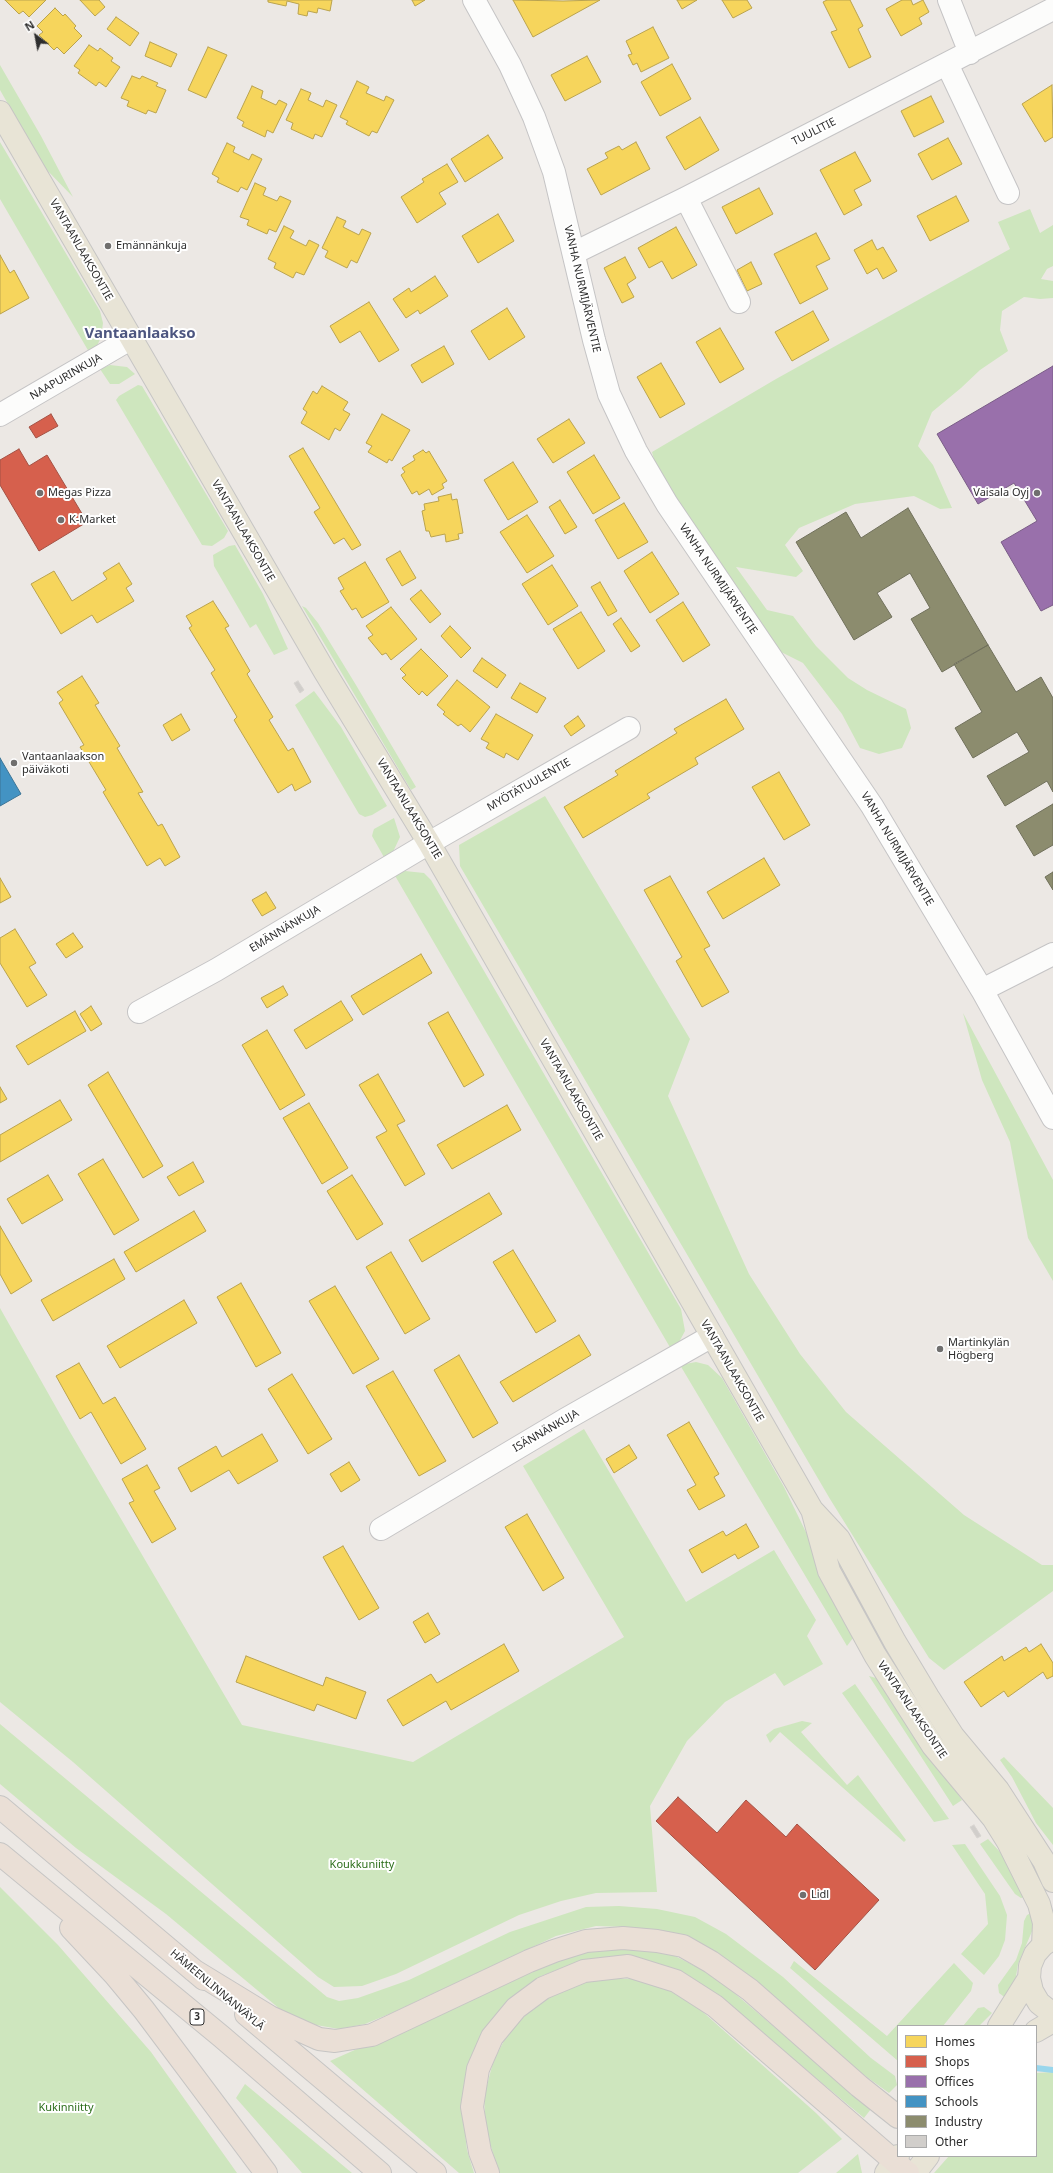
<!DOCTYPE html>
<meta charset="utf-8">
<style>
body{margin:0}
#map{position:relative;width:1053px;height:2173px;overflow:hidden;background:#ece8e4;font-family:"Noto Sans",sans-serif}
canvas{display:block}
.legend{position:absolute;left:897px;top:2025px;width:140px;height:132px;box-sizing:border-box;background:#fff;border:1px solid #ababab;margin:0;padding:5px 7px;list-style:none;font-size:12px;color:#2e2e2e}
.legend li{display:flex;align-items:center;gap:8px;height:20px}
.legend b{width:20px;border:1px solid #ababab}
.north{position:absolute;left:16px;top:16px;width:40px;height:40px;-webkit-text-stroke:3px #fff;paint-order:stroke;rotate:328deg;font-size:11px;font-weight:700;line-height:16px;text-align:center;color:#2e2e2e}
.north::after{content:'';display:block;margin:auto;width:14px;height:18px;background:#2e2e2e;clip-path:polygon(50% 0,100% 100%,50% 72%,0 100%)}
</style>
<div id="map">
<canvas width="1053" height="2173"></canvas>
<ul class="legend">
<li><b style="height:11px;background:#f6d55c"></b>Homes</li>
<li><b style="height:11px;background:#d6604d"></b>Shops</li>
<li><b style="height:11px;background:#9970ab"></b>Offices</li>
<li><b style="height:11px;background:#4393c3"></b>Schools</li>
<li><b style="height:11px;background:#8c8c6e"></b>Industry</li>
<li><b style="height:11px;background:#d1cecb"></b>Other</li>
</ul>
<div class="north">N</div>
</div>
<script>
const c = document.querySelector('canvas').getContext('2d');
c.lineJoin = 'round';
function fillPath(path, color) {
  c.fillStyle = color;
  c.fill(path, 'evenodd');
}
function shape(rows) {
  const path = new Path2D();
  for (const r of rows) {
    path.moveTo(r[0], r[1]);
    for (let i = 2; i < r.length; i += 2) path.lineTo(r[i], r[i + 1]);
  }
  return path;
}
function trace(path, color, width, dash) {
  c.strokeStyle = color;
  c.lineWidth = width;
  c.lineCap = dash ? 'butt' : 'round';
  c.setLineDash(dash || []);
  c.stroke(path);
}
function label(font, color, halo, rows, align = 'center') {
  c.font = font + ' "Noto Sans",sans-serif';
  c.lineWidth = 4;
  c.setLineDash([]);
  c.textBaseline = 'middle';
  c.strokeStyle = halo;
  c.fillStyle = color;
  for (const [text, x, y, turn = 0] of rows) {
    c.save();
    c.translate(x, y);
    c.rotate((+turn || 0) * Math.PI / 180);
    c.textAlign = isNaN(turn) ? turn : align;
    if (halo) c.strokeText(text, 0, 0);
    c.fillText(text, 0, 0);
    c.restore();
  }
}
fillPath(shape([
 [0,65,41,136,73,197,44,167,0,90],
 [0,142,100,311,103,323,101,337,97,346,89,352,0,199],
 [1030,209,1040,233,1053,225,1053,266,1047,269,1041,279,1053,281,1053,298,1040,299,1024,297,1002,311,1000,330,1008,351,980,370,961,388,932,412,918,446,933,465,952,508,940,509,914,496,855,504,799,528,785,545,803,571,796,577,736,567,767,610,793,616,816,646,848,678,867,690,906,709,911,728,902,748,879,754,860,748,842,714,803,663,779,651,763,631,656,467,652,452,776,379,1010,249,998,222],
 [110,365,127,367,135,374,119,384,110,384,100,369],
 [138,385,142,386,228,531,224,538,212,546,202,545,116,400,119,396],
 [235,545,263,594,288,649,274,655,256,624,250,628,214,566,213,555,229,546],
 [302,606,306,608,318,623,356,685,416,787,411,790],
 [314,691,341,727,387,806,372,815,365,817,359,814,295,705],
 [545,796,690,1039,668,1096,749,1274,800,1354,846,1412,964,1515,1042,1565,1053,1565,1053,1591,944,1670,929,1658,830,1499,460,866,459,845],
 [394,818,400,837,392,854,385,859,372,836,373,832,374,829],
 [405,871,424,873,431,880,681,1309,685,1331,678,1344,671,1349,394,874],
 [963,1013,1053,1180,1053,1281,1028,1238,1010,1142,982,1080],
 [0,1308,70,1432,242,1725,413,1762,624,1637,523,1466,584,1429,686,1602,774,1550,816,1620,807,1636,823,1664,784,1686,775,1673,725,1702,687,1741,650,1806,657,1892,596,1893,561,1901,519,1915,396,1974,362,1986,334,1987,318,1977,73,1762,0,1702],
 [696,1362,708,1365,722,1378,784,1487,851,1625,853,1638,847,1646,680,1365],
 [869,1676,876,1678,895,1700,962,1800,953,1806],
 [855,1684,949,1819,934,1822,842,1693],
 [802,1721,812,1723,801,1732,847,1785,858,1775,906,1840,904,1842,780,1732,770,1743,766,1735,774,1729],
 [0,1724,327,1997,339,2001,358,1998,409,1980,510,1932,586,1907,619,1906,657,1909,695,1917,726,1934,783,1977,871,2058,895,2076,897,2085,889,2093,860,2072,756,1984,660,1931,627,1927,596,1926,556,1936,394,2012,365,2024,339,2029,316,2025,287,2015,166,1914,76,1848,0,1784],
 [1004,1757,1053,1808,1053,1845,1036,1823,1012,1777,1000,1760],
 [988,1839,1014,1867,1025,1897,1021,1898,1015,1894,980,1844],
 [965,1844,1000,1896,1007,1915,1005,1940,999,1956,984,1975,961,1954,988,1924,985,1894,952,1845],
 [0,1887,58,1945,151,2052,237,2173,0,2173],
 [1033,1912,1033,1929,1018,1964,1014,1989,1007,1999,999,1993,998,1985,1016,1960,1022,1943,1024,1921,1027,1915],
 [627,1946,673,1955,713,1975,871,2109,864,2118,727,2004,591,1960,565,1967,541,1976,502,2008,484,2030,472,2055,465,2087,463,2115,467,2150,474,2173,459,2173,330,2061,574,1952],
 [794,1961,887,2036,954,1963,973,1983,971,1991,943,2026,898,2026,898,2061,790,1968],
 [596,1978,637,1979,667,1989,694,2004,816,2113,842,2139,798,2173,499,2173,486,2130,484,2097,493,2062,509,2031,535,2006,567,1986],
 [984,2007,992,2013,979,2026,963,2026,978,2008],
 [1053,2072,1053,2173,934,2173,949,2156,1036,2156,1036,2073],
 [245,2084,352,2173,302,2173,236,2098],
 [858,2154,862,2173,836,2173]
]), '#cee6be');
const homes = shape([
 [5,0,46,0,29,17,23,11,19,14,5,0],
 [80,0,99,0,105,7,95,16,80,0],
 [268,0,332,0,330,11,318,8,317,13,308,11,307,16,298,14,299,4,287,1,286,6,268,2,268,0],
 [412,0,425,0,415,6,412,0],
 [513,0,563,1,600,0,533,37,513,0],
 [677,0,697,0,682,9,677,0],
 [722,0,747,0,752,8,733,18,722,0],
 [827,0,850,0,863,26,858,29,871,57,849,68,831,32,837,30,823,2,827,0],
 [902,0,911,0,913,5,923,0,929,12,919,18,922,24,901,36,886,9,902,0],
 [55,8,63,16,65,14,76,26,74,28,82,36,64,54,57,47,54,50,39,35,43,32,37,26,55,8],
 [116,17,139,33,130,46,107,29,116,17],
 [653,27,669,58,641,72,637,63,633,65,628,55,632,54,626,41,653,27],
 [150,42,177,54,171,67,145,56,150,42],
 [89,45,98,51,100,48,113,58,111,61,120,67,106,87,99,82,96,86,78,73,80,70,74,66,89,45],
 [208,47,227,55,206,98,188,90,208,47],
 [587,56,601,82,565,101,551,75,587,56],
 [672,64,691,99,660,116,641,82,672,64],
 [132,76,140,79,142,76,158,83,156,86,166,90,156,113,148,110,146,114,127,106,129,101,121,98,132,76],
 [357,81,369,87,366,93,384,101,386,96,394,100,377,133,372,131,369,136,346,124,348,121,340,117,357,81],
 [1052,85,1053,137,1045,142,1022,104,1052,85],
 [252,86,263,91,261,98,276,105,279,100,287,104,273,133,267,130,265,137,242,126,244,122,237,118,252,86],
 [301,89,311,93,308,100,323,107,326,100,337,105,322,137,315,134,313,139,291,129,293,123,286,120,301,89],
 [931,96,944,122,914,137,901,111,931,96],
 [700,117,719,150,685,170,666,137,700,117],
 [488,135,503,158,465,182,451,159,488,135],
 [948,138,962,164,932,180,918,154,948,138],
 [636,142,650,169,601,195,587,169,608,158,605,153,619,146,622,150,636,142],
 [227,143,235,147,233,152,249,160,252,154,262,159,247,190,241,187,238,192,217,182,219,178,212,174,227,143],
 [855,152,871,181,854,190,862,205,844,215,820,170,855,152],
 [447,164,458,182,439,193,446,204,417,223,401,197,424,182,422,179,447,164],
 [255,183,266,188,263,195,277,201,280,196,291,201,276,232,269,229,267,234,247,225,249,220,240,217,255,183],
 [759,188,773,214,736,234,722,207,759,188],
 [956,196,969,221,930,241,917,216,956,196],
 [498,214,514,241,478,263,462,236,498,214],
 [337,217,346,221,343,227,359,235,362,229,371,233,357,263,351,260,347,268,325,257,328,251,322,248,337,217],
 [284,226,294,231,290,238,306,246,309,240,319,245,304,275,296,272,293,278,274,268,276,263,268,259,284,226],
 [676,227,697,265,672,279,662,261,649,268,638,248,676,227],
 [816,233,830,259,816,266,828,289,800,304,774,254,816,233],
 [872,240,877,250,883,247,897,271,883,279,877,268,867,274,854,250,872,240],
 [0,255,10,273,14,270,29,298,0,314,0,255],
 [625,257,636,278,627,284,634,297,622,303,604,268,625,257],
 [751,262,762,284,747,291,737,270,751,262],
 [435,276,448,296,420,314,418,310,406,318,393,299,409,288,411,292,435,276],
 [369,302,399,350,379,362,360,331,340,343,330,326,369,302],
 [507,308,525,337,489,360,471,331,507,308],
 [813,311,829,340,792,361,775,332,813,311],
 [720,328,744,369,720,383,696,342,720,328],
 [444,346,454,364,422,383,411,365,444,346],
 [661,363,685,404,660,418,637,377,661,363],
 [322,386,348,402,343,410,350,414,340,431,335,428,329,440,301,423,307,412,303,409,313,391,317,394,322,386],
 [382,414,410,430,392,461,389,459,387,463,368,452,372,446,366,443,382,414],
 [569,419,585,443,553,463,537,439,569,419],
 [303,448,361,545,352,550,344,538,334,544,314,512,320,508,289,456,303,448],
 [423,450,426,453,429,451,447,481,442,484,444,488,432,495,429,489,419,495,417,491,412,494,401,475,405,472,402,468,415,460,413,456,423,450],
 [594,455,620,498,593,514,567,472,594,455],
 [513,462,538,502,508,520,484,480,513,462],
 [451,494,452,500,457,499,463,533,458,534,459,539,446,542,445,534,431,537,429,531,426,531,422,511,425,510,424,504,439,501,438,497,451,494],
 [560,500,577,527,565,534,549,507,560,500],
 [624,503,648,542,618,559,595,520,624,503],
 [527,515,554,556,527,573,500,532,527,515],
 [400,551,416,578,402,586,386,559,400,551],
 [652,552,679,594,650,613,624,571,652,552],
 [365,562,389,602,362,618,356,608,352,610,340,591,344,589,338,578,365,562],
 [119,563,132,584,126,588,134,601,97,623,92,615,61,634,31,584,54,571,72,601,107,579,103,573,119,563],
 [552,565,578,606,548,625,522,584,552,565],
 [600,582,617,611,608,616,591,587,600,582],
 [421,590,441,614,430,623,410,599,421,590],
 [213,601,229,626,225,628,250,671,247,674,273,717,269,720,288,751,293,748,311,782,295,791,292,784,278,793,234,720,237,717,211,673,215,670,189,628,192,626,186,616,213,601],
 [683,602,710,645,683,662,656,620,683,602],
 [391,607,417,639,391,660,386,653,382,655,368,638,373,635,366,626,391,607],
 [581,612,605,651,578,669,553,629,581,612],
 [621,618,640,646,631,652,613,624,621,618],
 [450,626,471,648,461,658,441,636,450,626],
 [421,649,448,676,427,696,422,691,419,695,402,678,406,675,400,669,421,649],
 [482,658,506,675,497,688,473,671,482,658],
 [82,676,99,703,95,705,120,746,117,748,143,792,138,793,158,826,162,824,180,857,165,866,160,858,147,866,103,792,106,790,80,747,84,745,59,703,63,700,57,692,82,676],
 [457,680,490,707,470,732,461,724,458,726,443,714,445,712,437,705,457,680],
 [520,683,546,698,537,713,511,698,520,683],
 [726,699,744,729,695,758,698,764,647,794,650,798,583,838,564,807,618,775,615,771,677,733,674,729,726,699],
 [181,714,190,730,172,741,163,725,181,714],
 [496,714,533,735,518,760,506,753,504,758,486,748,489,743,481,739,496,714],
 [578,716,585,726,571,736,564,726,578,716],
 [779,772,810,825,784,840,752,787,779,772],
 [764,858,780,885,723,919,707,892,764,858],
 [670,876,710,946,704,949,729,992,702,1007,676,961,682,957,644,890,670,876],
 [0,878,11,897,0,903,0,878],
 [266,892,276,908,262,916,252,900,266,892],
 [15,929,36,963,29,967,47,995,27,1007,0,963,0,938,15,929],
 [73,933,83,947,66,958,56,944,73,933],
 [421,954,432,973,363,1015,351,996,421,954],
 [283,986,288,995,267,1008,261,998,283,986],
 [341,1001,353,1020,306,1049,294,1030,341,1001],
 [91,1006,102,1024,91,1031,80,1014,91,1006],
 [75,1011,86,1031,28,1065,16,1046,75,1011],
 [448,1012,484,1075,464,1087,428,1023,448,1012],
 [267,1030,305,1095,280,1110,242,1045,267,1030],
 [108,1072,163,1166,143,1178,88,1085,108,1072],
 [378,1074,405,1121,397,1125,425,1174,405,1186,376,1137,387,1131,359,1085,378,1074],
 [0,1087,7,1099,0,1103,0,1087],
 [60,1100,72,1120,0,1162,0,1135,60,1100],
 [309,1103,348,1168,322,1184,283,1118,309,1103],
 [507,1105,521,1130,452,1169,437,1145,507,1105],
 [103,1159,139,1220,114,1235,78,1174,103,1159],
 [193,1162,204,1182,179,1196,167,1177,193,1162],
 [48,1175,63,1200,22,1224,7,1199,48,1175],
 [352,1175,383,1224,357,1240,327,1191,352,1175],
 [489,1193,502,1214,422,1262,409,1240,489,1193],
 [194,1211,206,1231,136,1272,124,1252,194,1211],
 [0,1226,32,1281,11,1294,0,1274,0,1226],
 [513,1250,556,1321,536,1333,493,1262,513,1250],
 [391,1252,430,1319,405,1334,366,1267,391,1252],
 [114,1259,125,1279,53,1321,41,1300,114,1259],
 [241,1283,281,1353,256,1367,217,1297,241,1283],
 [335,1286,379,1359,353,1374,309,1301,335,1286],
 [184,1300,197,1323,120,1368,107,1346,184,1300],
 [579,1335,591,1355,513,1402,500,1382,579,1335],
 [459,1355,498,1423,473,1438,434,1370,459,1355],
 [79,1363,103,1404,115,1397,146,1449,121,1464,91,1412,80,1419,56,1376,79,1363],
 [393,1371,446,1461,419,1476,366,1386,393,1371],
 [292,1374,332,1439,308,1454,268,1389,292,1374],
 [689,1422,719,1474,714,1477,725,1496,699,1510,687,1490,696,1485,667,1435,689,1422],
 [262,1434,278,1461,238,1484,229,1470,191,1492,178,1468,216,1446,222,1457,262,1434],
 [629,1445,637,1458,614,1473,606,1459,629,1445],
 [349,1462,360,1480,341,1492,330,1474,349,1462],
 [147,1465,160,1488,154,1491,176,1529,152,1543,129,1503,134,1501,122,1479,147,1465],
 [527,1514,564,1578,543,1591,505,1527,527,1514],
 [746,1524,759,1547,738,1559,735,1554,702,1573,689,1550,723,1531,726,1536,746,1524],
 [343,1546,379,1608,359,1620,323,1557,343,1546],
 [428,1613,440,1634,425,1643,413,1622,428,1613],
 [504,1644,519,1671,451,1710,446,1701,403,1726,387,1700,431,1674,437,1683,504,1644],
 [1041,1644,1053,1663,1053,1676,1047,1679,1043,1672,1008,1697,1004,1691,981,1707,964,1682,1002,1656,1004,1661,1026,1647,1029,1652,1041,1644],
 [246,1656,323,1686,326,1677,366,1692,356,1719,317,1704,314,1711,236,1682,246,1656]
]);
fillPath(homes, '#f6d55c');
trace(homes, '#baa34e', 1);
const shops = shape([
 [51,414,58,426,36,438,29,427,51,414],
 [19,449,29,466,47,455,87,522,39,551,0,485,0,460,19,449],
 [678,1797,717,1833,746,1800,786,1837,797,1824,879,1900,815,1970,656,1821,678,1797]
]);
fillPath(shops, '#d6604d');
trace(shops, '#a45144', 1);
const offices = shape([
 [1053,366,1053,605,1041,611,1001,542,1037,521,1014,483,978,504,937,434,1053,366]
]);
fillPath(offices, '#9970ab');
trace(offices, '#795c86', 1);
const schools = shape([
 [0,758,21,794,0,806,0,758]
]);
fillPath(schools, '#4393c3');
trace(schools, '#3d7596', 1);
const industry = shape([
 [908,508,988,645,942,672,911,619,930,608,910,573,877,593,892,617,854,640,796,542,846,512,861,538,908,508],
 [988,645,1016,692,1041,677,1053,698,1053,792,1047,781,1005,806,987,776,1029,752,1017,732,973,758,955,728,982,712,954,664,988,645],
 [1053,804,1053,845,1034,856,1016,826,1053,804],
 [1053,872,1053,890,1045,877,1053,872]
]);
fillPath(industry, '#8c8c6e');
trace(industry, '#70705b', 1);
trace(shape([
 [1036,2068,1053,2070]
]), '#99d6ec', 6);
const building = shape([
 [298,681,304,690,300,693,294,683,298,681],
 [974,1825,981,1836,977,1838,970,1827,974,1825]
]);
fillPath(building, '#d1cecb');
trace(building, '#d7d4d0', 1);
const minor = shape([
 [474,0,510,65,534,117,554,172,594,340,609,394,636,451,667,504,872,806,982,990,1053,1118],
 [949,0,970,53],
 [947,64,1008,193],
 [686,198,739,302],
 [574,253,686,198,1053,9],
 [0,415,132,338],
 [982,990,1053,954],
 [139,1012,216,970,429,843,629,728],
 [381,1529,566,1419,712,1336]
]);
const major = shape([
 [0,112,325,672,429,843,812,1510,839,1539,895,1642,928,1697,953,1736,998,1790,1044,1861,1053,1881],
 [813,1513,829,1571,875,1655,933,1746,993,1818,1008,1842,1039,1904,1044,1923,1043,1945],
 [1053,1938,1043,1945,1035,1954,1030,1966,1029,1978,1032,1991,1039,2003,1053,2014],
 [999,2026,1029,1978],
 [1036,2031,1053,2021],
 [886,2173,898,2156],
 [915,2173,928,2156]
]);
const highway = shape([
 [0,1807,204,1979],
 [0,1854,222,2037,380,2173],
 [71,1928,115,1975,144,2010,266,2173],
 [193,1970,270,2017,319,2039,335,2041,372,2035,529,1961,554,1951,586,1941,623,1938,657,1941,683,1946,711,1962,750,1990,859,2086,898,2117],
 [246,2014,435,2173],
 [488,2173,480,2152,472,2107,478,2069,492,2037,516,2008,543,1988,584,1971,628,1966,676,1981,715,2006,908,2173]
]);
trace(minor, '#c5c4c5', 24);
trace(major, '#c6c5c4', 24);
trace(highway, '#c6c5c4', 24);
trace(minor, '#fcfcfb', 22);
trace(major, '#e8e4d6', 22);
trace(highway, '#eadfd6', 22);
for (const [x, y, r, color] of [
 [108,246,4,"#706f6e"],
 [40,493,4,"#706f6e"],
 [1037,493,4,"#706f6e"],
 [61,520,4,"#706f6e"],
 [14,763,4,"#706f6e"],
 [940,1349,4,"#706f6e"],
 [803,1895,4,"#706f6e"]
]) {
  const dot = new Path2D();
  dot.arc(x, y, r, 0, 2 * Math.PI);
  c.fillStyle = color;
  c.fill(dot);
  trace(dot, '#fff', 1.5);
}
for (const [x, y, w] of [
 [197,2017,14]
]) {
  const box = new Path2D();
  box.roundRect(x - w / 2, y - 8, w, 16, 3);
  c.fillStyle = '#fff';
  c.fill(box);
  trace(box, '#2e2e2e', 1);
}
label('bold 10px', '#2e2e2e', null, [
 ["3",197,2017]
]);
label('11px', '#2e2e2e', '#fff', [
 ["TUULITIE",814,132,-27],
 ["VANTAANLAAKSONTIE",81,250,60],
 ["VANHA NURMIJÄRVENTIE",582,289,77],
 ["NAAPURINKUJA",66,377,-30],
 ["VANTAANLAAKSONTIE",243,531,60],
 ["VANHA NURMIJÄRVENTIE",718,579,56],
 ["MYÖTÄTUULENTIE",529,785,-30],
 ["VANTAANLAAKSONTIE",409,809,59],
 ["VANHA NURMIJÄRVENTIE",897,849,59],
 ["EMÄNNÄNKUJA",285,929,-31],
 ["VANTAANLAAKSONTIE",571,1090,60],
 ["VANTAANLAAKSONTIE",732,1371,60],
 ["ISÄNNÄNKUJA",546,1431,-30],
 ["VANTAANLAAKSONTIE",912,1710,56],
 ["HÄMEENLINNANVÄYLÄ",217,1990,40]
]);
label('11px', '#2e2e2e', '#fff', [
 ["Emännänkuja",116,246],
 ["Megas Pizza",48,493],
 ["Vaisala Oyj",1029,493,"right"],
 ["K-Market",69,520],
 ["Vantaanlaakson",22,757],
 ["päiväkoti",22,770],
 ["Martinkylän",948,1343],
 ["Högberg",948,1356],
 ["Lidl",811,1895]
], 'left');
label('11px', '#2c6e1b', '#fff', [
 ["Koukkuniitty",362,1865],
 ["Kukinniitty",66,2108]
]);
label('bold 15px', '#4d5680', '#fff', [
 ["Vantaanlaakso",140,334]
]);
</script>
